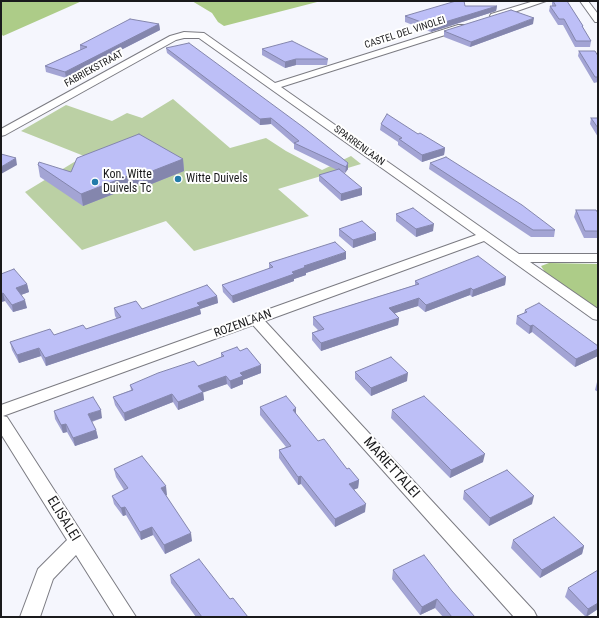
<!DOCTYPE html>
<style>
body{margin:0}
#map{position:relative;width:599px;height:618px;overflow:hidden;background:#f5f6fd;font-family:"Roboto Condensed",sans-serif}
canvas{display:block}
.frame{position:absolute;inset:0;border:2px solid #1a1a1c;pointer-events:none}
</style>
<div id="map">
<canvas width="599" height="618"></canvas>
<div class="frame"></div>
</div>
<script>
const c = document.querySelector('canvas').getContext('2d');
c.lineJoin = 'round';
function fillPath(path, color) {
  c.fillStyle = color;
  c.fill(path, 'evenodd');
}
function shape(rows) {
  const path = new Path2D();
  for (const r of rows) {
    path.moveTo(r[0], r[1]);
    for (let i = 2; i < r.length; i += 2) path.lineTo(r[i], r[i + 1]);
  }
  return path;
}
function trace(path, color, width, dash) {
  c.strokeStyle = color;
  c.lineWidth = width;
  c.lineCap = dash ? 'butt' : 'round';
  c.setLineDash(dash || []);
  c.stroke(path);
}
function label(font, color, halo, rows, align = 'center') {
  c.font = font + ' "Roboto Condensed",sans-serif';
  c.lineWidth = 4;
  c.setLineDash([]);
  c.textBaseline = 'middle';
  c.strokeStyle = halo;
  c.fillStyle = color;
  for (const [text, x, y, turn = 0] of rows) {
    c.save();
    c.translate(x, y);
    c.rotate((+turn || 0) * Math.PI / 180);
    c.textAlign = isNaN(turn) ? turn : align;
    if (halo) c.strokeText(text, 0, 0);
    c.fillText(text, 0, 0);
    c.restore();
  }
}
fillPath(shape([
 [173,99,230,148,266,138,286,151,322,170,351,156,361,164,278,189,309,216,194,251,166,221,82,250,25,192,84,156,21,131,66,105,112,121,127,113,142,118]
]), '#bbd0a4');
fillPath(shape([
 [1,1,82,1,3,36,1,33],
 [192,1,321,1,224,26,218,22,212,13],
 [549,263,598,264,598,309,545,272,541,266]
]), '#adcc88');
const minor = shape([
 [534,1,546,1,497,18,494,18,490,16,491,14,534,1],
 [580,1,588,1,598,14,598,22,595,22,580,1],
 [458,25,464,25,465,27,464,29,281,87,519,254,598,254,598,262,530,262,598,309,598,320,593,319,484,241,265,321,534,611,537,617,514,617,253,325,3,416,7,417,136,617,115,617,76,555,53,579,40,617,20,617,38,569,67,540,1,434,1,405,476,235,199,38,184,38,176,40,5,135,1,136,1,129,170,36,184,32,204,33,275,83,458,25]
]);
trace(minor, '#7b7b82', 2);
fillPath(minor, '#fff');
fillPath(shape([
 [552,1,567,1,583,26,583,28,591,41,590,47,575,47,563,25,558,25,549,11,550,6,552,6],
 [465,6,497,6,496,11,431,32,405,22,405,16],
 [159,24,160,30,66,78,46,72,45,66,80,50,80,45],
 [533,24,470,47,444,37,444,31],
 [166,48,348,163,348,169,345,173,342,172,362,195,341,201,319,181,319,175,337,170,294,149,294,144,271,124,260,125,167,53],
 [262,49,328,59,327,65,296,65,285,68,262,55],
 [579,51,598,56,598,82,594,83,578,56],
 [591,118,598,118,598,137,590,124],
 [381,124,418,134,445,148,444,155,422,162,398,145,398,142,380,130],
 [183,159,184,171,144,187,139,184,83,206,40,177,38,165,71,172],
 [430,163,555,230,554,237,531,237,429,169],
 [576,210,598,213,598,238,584,238,574,217],
 [396,214,433,231,416,237,396,221],
 [339,229,376,240,353,248,339,236],
 [346,259,306,273,306,275,294,279,294,281,233,303,223,292,222,285,269,269,269,263],
 [1,274,27,284,29,292,21,295,27,308,13,312,5,301,1,302],
 [506,277,505,285,472,297,470,295,425,312,418,306,395,313,399,318,398,325,321,351,312,340,312,333,318,330,313,325,313,317,415,285,415,281],
 [217,296,218,303,200,309,201,314,46,366,41,356,19,363,12,350,10,342,54,335,86,329,117,319,115,316,114,308,142,309],
 [525,310,598,346,598,356,575,367,532,332,529,334,516,324,517,316,524,313],
 [221,353,261,373,243,380,243,384,231,389,227,384,203,392,204,400,178,410,173,402,125,421,115,405,113,397,131,390,130,385,198,366,221,357],
 [355,372,407,381,371,396,355,379],
 [597,382,598,382,598,392,595,390],
 [260,407,296,408,296,415,318,441,359,480,358,488,353,490,365,512,335,527,301,484,298,485,279,458,279,450,286,447,260,415],
 [392,410,483,462,450,478,391,418],
 [54,411,102,418,92,422,96,430,98,438,75,446,67,432,63,433,55,419],
 [114,469,167,495,166,495,192,541,165,554,153,535,141,540,126,515,123,516,114,504,112,496,124,490,116,477],
 [464,491,532,504,489,526,463,499],
 [513,540,584,546,582,554,540,578,511,548],
 [393,570,452,591,475,617,443,617,435,608,420,615,392,579],
 [170,575,230,599,248,617,196,617,171,583],
 [568,588,598,609,586,617,565,597]
]), '#a3a4d4');
fillPath(shape([
 [497,6,496,11,431,32,432,26],
 [534,18,533,24,470,47,471,42],
 [159,24,160,30,66,78,65,72],
 [296,59,296,65,285,68,285,62],
 [271,118,271,124,260,125,260,119],
 [445,148,444,155,422,162,422,155],
 [16,158,17,165,1,174,1,167],
 [183,159,184,171,144,187,142,175],
 [348,163,348,169,345,173,346,167],
 [138,172,139,184,83,206,81,194],
 [362,188,362,195,341,201,341,194],
 [434,224,433,231,416,237,416,229],
 [376,233,376,240,353,248,353,240],
 [346,252,346,259,306,273,306,275,294,279,294,281,233,303,232,296,292,272,304,266],
 [506,277,505,285,472,297,473,290],
 [27,284,29,292,18,296,16,288],
 [471,288,470,295,425,312,426,305],
 [3,293,5,301,1,302,1,294],
 [217,296,218,303,200,309,201,314,46,366,45,358],
 [419,298,418,306,389,315,389,308],
 [25,300,27,308,13,312,12,305],
 [399,318,398,325,321,351,321,343],
 [533,325,532,332,529,334,530,326],
 [39,348,41,356,19,363,17,355],
 [598,349,598,356,575,367,576,359],
 [261,365,261,373,243,380,243,384,231,389,230,381,240,373],
 [408,373,407,381,371,396,371,388],
 [226,376,227,384,199,394,198,386],
 [203,392,204,400,178,410,178,402],
 [172,394,173,402,125,421,124,413],
 [296,408,296,416,293,410],
 [101,410,102,418,89,422,88,414],
 [66,424,67,432,63,433,61,425],
 [96,430,98,438,75,446,73,438],
 [485,454,483,462,450,478,451,470],
 [301,476,301,484,298,485,298,477],
 [359,480,358,488,348,492,349,484],
 [166,486,167,495,163,497,161,488],
 [534,496,532,504,489,526,490,518],
 [366,504,365,512,335,527,335,519],
 [125,507,126,515,123,516,121,508],
 [152,527,153,535,141,540,140,532],
 [191,533,192,541,165,554,164,545],
 [584,546,582,554,540,578,542,570],
 [437,599,435,608,420,615,422,607],
 [598,603,598,609,586,617,588,609]
]), '#8486ad');
const building = shape([
 [456,1,464,1,465,6,497,6,432,26,405,16,456,1],
 [553,1,567,1,583,26,582,26,591,41,576,41,564,19,559,19,550,6,556,6,553,1],
 [511,10,534,18,471,42,444,31,511,10],
 [130,19,159,24,65,72,45,66,87,47,80,45,130,19],
 [292,41,328,59,296,59,285,62,262,49,292,41],
 [189,43,303,127,348,163,346,167,294,143,299,141,271,118,260,119,166,48,189,43],
 [579,51,595,51,598,56,598,77,595,77,579,51],
 [387,114,418,134,420,133,445,148,422,155,399,139,402,138,381,124,387,114],
 [591,118,598,118,598,128,591,118],
 [139,134,183,159,142,175,138,172,81,194,38,165,39,162,71,172,77,158,139,134],
 [1,154,16,158,1,167,1,154],
 [446,157,522,205,555,230,533,230,430,163,446,157],
 [339,169,362,188,341,194,319,175,339,169],
 [413,208,434,224,416,229,396,214,413,208],
 [576,210,596,210,598,213,598,231,585,231,576,210],
 [362,221,376,233,353,240,339,229,362,221],
 [335,242,346,252,304,266,306,267,292,272,294,274,232,296,222,285,273,267,269,263,335,242],
 [478,256,506,277,473,290,471,288,426,305,419,298,389,308,399,318,321,343,312,333,324,329,313,317,419,284,415,281,478,256],
 [14,269,27,284,16,288,25,300,12,305,3,293,1,294,1,274,14,269],
 [207,285,217,296,197,303,200,306,45,358,39,348,17,355,10,342,50,329,54,335,83,325,86,329,121,317,114,308,136,301,142,309,207,285],
 [539,303,598,346,598,349,576,359,533,325,530,326,517,316,527,312,525,310,539,303],
 [237,347,240,351,247,348,261,365,240,373,243,376,230,381,226,376,198,386,203,392,178,402,172,394,124,413,113,397,133,390,130,385,158,373,194,361,198,366,224,356,221,353,237,347],
 [391,357,408,373,371,388,355,372,391,357],
 [286,396,296,408,293,410,318,441,324,439,347,469,349,468,359,480,349,484,366,504,335,519,301,476,298,477,279,450,291,446,260,407,286,396],
 [424,396,485,454,451,470,392,410,424,396],
 [93,397,101,410,88,414,96,430,73,438,66,424,61,425,54,411,93,397],
 [142,456,166,486,161,488,191,533,164,545,152,527,140,532,125,507,121,508,112,496,128,488,114,469,142,456],
 [507,470,534,496,490,518,464,491,507,470],
 [554,517,584,546,542,570,513,540,554,517],
 [424,555,452,591,475,617,452,617,437,599,422,607,393,570,424,555],
 [199,559,230,599,233,598,248,617,202,617,170,575,199,559],
 [598,570,598,603,588,609,568,588,598,570]
]);
fillPath(building, '#bdbff7');
trace(building, '#8486ad', 1);
for (const [x, y, r, color] of [
 [178,179,4,"#237baa"],
 [95,182,4,"#237baa"]
]) {
  const dot = new Path2D();
  dot.arc(x, y, r, 0, 2 * Math.PI);
  c.fillStyle = color;
  c.fill(dot);
  trace(dot, '#fff', 1.5);
}
label('10px', '#1a1a1c', '#fff', [
 ["CASTEL DEL VINOLEI",405,33,-18],
 ["FABRIEKSTRAAT",94,69,-29],
 ["SPARRENLAAN",359,146,36]
]);
label('12px', '#1a1a1c', '#fff', [
 ["Kon. Witte",103,175],
 ["Duivels Tc",103,189],
 ["Witte Duivels",186,179]
], 'left');
label('12px', '#1a1a1c', '#fff', [
 ["ROZENLAAN",243,324,-20]
]);
label('14px', '#1a1a1c', '#fff', [
 ["MARIETTALEI",391,468,48],
 ["ELISALEI",63,519,58]
]);
</script>
